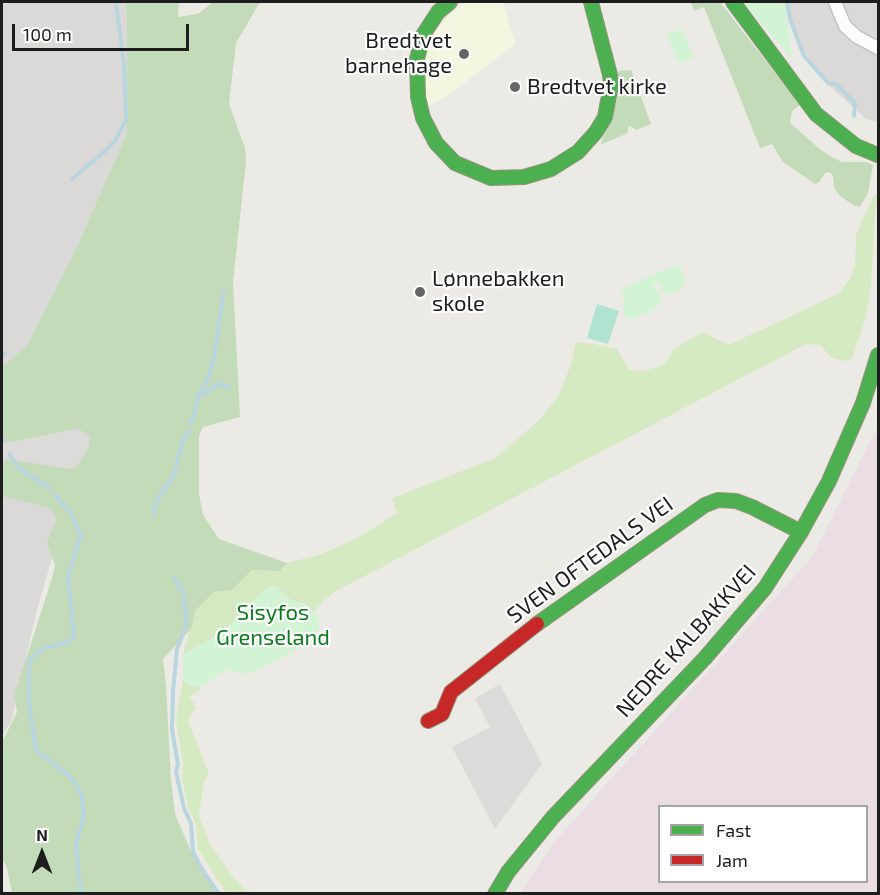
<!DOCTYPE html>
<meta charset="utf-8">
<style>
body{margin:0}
#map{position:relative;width:880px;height:895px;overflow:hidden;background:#eceae5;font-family:"Exo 2",sans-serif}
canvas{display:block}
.frame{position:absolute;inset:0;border:3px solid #1d1d1d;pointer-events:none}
.legend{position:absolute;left:658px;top:805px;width:210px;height:78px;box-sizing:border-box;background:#fff;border:2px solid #a5a5a5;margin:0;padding:8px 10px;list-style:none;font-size:18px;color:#1d1d1d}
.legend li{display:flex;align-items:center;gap:12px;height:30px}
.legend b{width:30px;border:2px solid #a5a5a5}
.north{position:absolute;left:12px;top:823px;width:60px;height:60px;-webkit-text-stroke:4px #fff;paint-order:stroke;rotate:0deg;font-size:16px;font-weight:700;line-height:24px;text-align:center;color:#1d1d1d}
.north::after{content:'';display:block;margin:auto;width:21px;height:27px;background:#1d1d1d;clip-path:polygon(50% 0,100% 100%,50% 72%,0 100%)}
.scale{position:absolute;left:12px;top:24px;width:177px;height:27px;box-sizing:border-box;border:3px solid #1d1d1d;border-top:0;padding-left:8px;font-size:18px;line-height:21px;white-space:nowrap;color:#1d1d1d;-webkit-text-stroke:4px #fff;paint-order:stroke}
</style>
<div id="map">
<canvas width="880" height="895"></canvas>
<div class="frame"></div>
<ul class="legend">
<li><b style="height:8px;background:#4caf50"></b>Fast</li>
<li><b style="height:8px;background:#c62828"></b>Jam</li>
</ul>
<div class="north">N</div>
<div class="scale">100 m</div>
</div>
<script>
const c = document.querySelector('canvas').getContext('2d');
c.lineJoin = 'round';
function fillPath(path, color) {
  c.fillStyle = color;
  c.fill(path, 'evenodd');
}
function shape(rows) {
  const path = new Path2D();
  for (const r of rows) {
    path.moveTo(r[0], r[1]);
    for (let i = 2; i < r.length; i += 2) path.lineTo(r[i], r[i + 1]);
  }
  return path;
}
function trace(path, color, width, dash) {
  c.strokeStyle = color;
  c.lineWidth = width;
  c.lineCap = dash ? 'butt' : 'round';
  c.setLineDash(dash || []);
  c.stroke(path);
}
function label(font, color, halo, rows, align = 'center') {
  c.font = font + ' "Exo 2",sans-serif';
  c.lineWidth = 4.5;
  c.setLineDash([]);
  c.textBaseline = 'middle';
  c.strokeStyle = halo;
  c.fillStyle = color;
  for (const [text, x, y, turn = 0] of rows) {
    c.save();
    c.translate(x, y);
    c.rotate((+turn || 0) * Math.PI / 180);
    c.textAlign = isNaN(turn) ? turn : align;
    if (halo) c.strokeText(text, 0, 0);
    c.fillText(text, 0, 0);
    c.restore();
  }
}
fillPath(shape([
 [2,2,125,2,127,18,127,133,75,251,26,347,2,366],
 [785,2,878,2,878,122,866,119,820,77,800,44],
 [86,439,36,614,11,722,2,736,2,447]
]), '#dbd9d7');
fillPath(shape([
 [878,426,878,893,520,893,553,843,812,557],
 [660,806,866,806,866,882,660,882]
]), '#eadee4');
fillPath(shape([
 [466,2,503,2,515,44,454,91,429,106,424,93,421,77,428,45,435,31,446,18]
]), '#f5f6e0');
fillPath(shape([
 [878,192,875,214,871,285,866,317,852,359,843,361,832,358,820,345,806,344,336,591,323,601,315,611,303,603,291,600,276,586,269,586,221,633,183,655,195,611,214,592,232,590,252,570,280,571,287,563,318,555,354,540,397,513,392,498,496,458,539,420,559,395,571,364,576,342,594,344,617,349,629,370,644,371,665,364,673,350,702,332,729,345,838,294,850,279,855,265,856,235,873,197],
 [183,679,188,685,199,687,201,690,190,696,196,708,190,714,189,723,209,774,204,781,199,816,210,844,233,877,247,891,258,893,226,893,198,849,196,824,188,807,182,778,183,765,176,720]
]), '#d5eac2');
fillPath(shape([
 [125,2,179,2,178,17,198,14,213,2,260,2,236,43,229,104,245,148,246,161,233,282,240,417,203,427,199,436,199,494,203,515,219,539,287,563,280,571,252,570,232,590,214,592,195,611,191,629,163,659,166,686,171,780,175,814,193,856,218,893,12,893,7,868,2,858,2,742,17,712,14,696,53,575,55,565,47,543,56,520,54,513,47,507,2,496,2,462,77,429,2,444,2,366,26,347,75,251,127,133,127,18],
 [691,2,720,2,800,105,792,111,790,123,821,150,832,157,842,162,865,162,873,165,868,193,860,207,853,205,840,196,834,187,833,176,830,172,825,173,819,182,815,184,783,162,772,144,760,148,704,7,694,11],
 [631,70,651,124,636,130,630,126,628,127,628,133,600,145,609,125,617,99,618,71]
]), '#c4dbba');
fillPath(shape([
 [743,2,785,2,792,59],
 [682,29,694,57,681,63,677,61,667,34],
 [679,265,685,280,681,290,670,294,663,291,659,282,652,285,661,295,661,300,657,307,648,314,642,314,634,320,624,316,623,310,624,298,620,291,647,277],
 [269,586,276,586,291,600,303,603,315,611,319,618,319,630,312,642,260,669,246,674,228,670,199,687,188,685,183,679,183,655,221,633]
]), '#d2f3d4');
fillPath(shape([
 [597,304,619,311,608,344,587,338]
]), '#b0e4d1');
fillPath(shape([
 [77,429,90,435,89,446,77,467,70,469,8,459,2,462,2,444],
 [500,684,542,764,495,829,452,747,490,727,475,698]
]), '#dcdbd9');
trace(shape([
 [787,2,790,19,804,56,828,83,836,84,855,103,854,116],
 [72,179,104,152,115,141,126,120,124,64,116,2],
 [2,357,5,353],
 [199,395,209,376,214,358,224,290],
 [191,423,199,395,208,392,215,385,220,384,229,387],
 [2,438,4,439],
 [9,454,20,469,50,488],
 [55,495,70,512,81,535,68,576,74,637,65,643,43,648,29,661,29,703,36,750,72,778,82,796,84,816,76,844,81,894],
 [154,515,154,509,159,497,174,475,183,439,189,431],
 [174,578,184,594,186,626,177,649,173,691,172,729,178,764,176,772,184,808,191,824,193,852,203,871,219,894]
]), '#b8d5e0', 4);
const street = shape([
 [835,2,845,26,857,37,878,48]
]);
const fast = shape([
 [450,2,438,12,423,35,417,59,418,97,423,118,436,143,455,163,491,178,524,177,551,169,578,152,596,132,605,117,611,85,610,75,591,2],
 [733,2,816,114,856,146,878,155],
 [537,624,705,505,718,500,736,501,752,507,801,532],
 [495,894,508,872,553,817,705,658,765,588,801,532,829,481,863,403,878,355]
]);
const jam = shape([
 [428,721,442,714,451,692,537,624]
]);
trace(street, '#c4c4c1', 15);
trace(fast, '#92957d', 16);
trace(jam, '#92957d', 16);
trace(street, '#fcfcfb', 12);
trace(fast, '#4caf50', 14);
trace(jam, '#c62828', 14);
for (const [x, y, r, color] of [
 [464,54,6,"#656563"],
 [515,87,6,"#656563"],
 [420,292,6,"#656563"]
]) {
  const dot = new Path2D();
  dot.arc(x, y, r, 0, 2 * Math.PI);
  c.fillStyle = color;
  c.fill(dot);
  trace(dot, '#fff', 2);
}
label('22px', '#1d1d1d', '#fff', [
 ["Bredtvet",452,41,"right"],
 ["barnehage",452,66,"right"],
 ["Bredtvet kirke",527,87],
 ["Lønnebakken",432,279],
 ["skole",432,304]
], 'left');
label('22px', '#1d1d1d', '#fff', [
 ["SVEN OFTEDALS VEI",590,560,-36],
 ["NEDRE KALBAKKVEI",686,641,-48]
]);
label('22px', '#097d1b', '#fff', [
 ["Sisyfos",273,613],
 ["Grenseland",273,638]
]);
</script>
